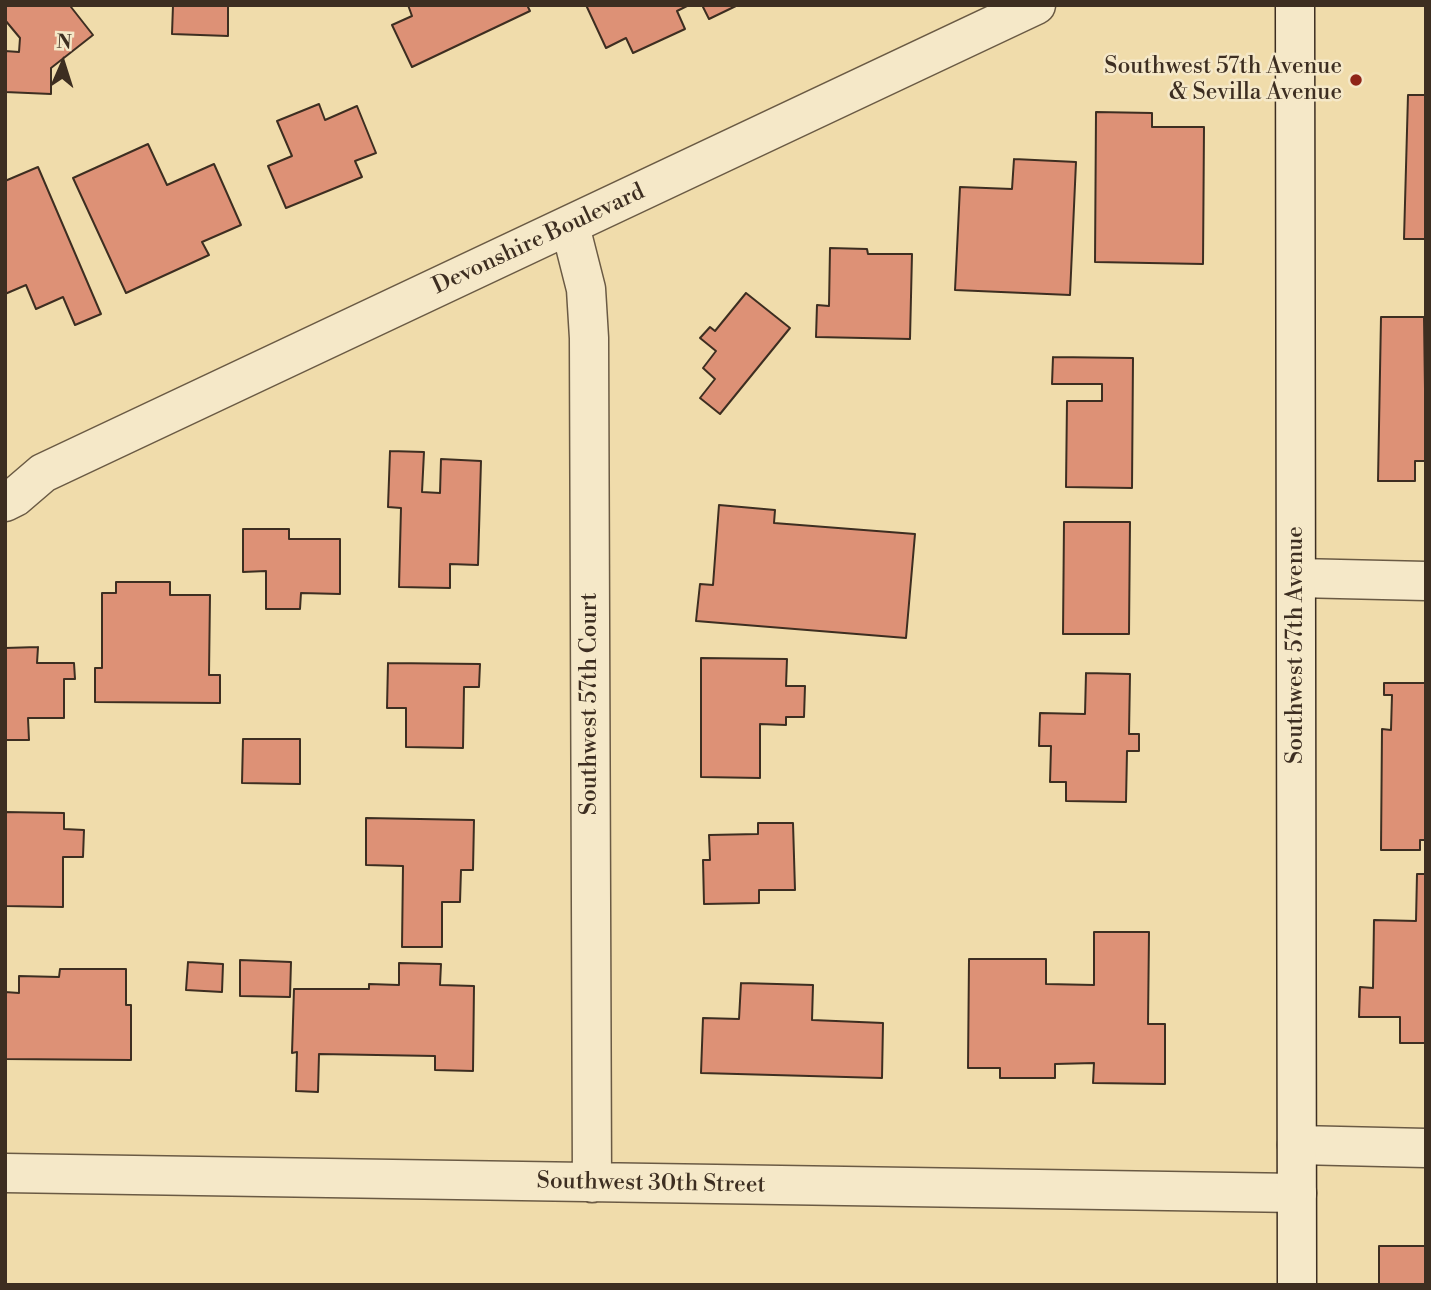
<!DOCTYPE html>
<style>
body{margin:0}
#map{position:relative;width:1431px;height:1290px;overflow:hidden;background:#f0dcab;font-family:"Libre Bodoni",serif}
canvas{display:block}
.frame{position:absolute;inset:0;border:7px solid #3d2e21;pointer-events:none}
.north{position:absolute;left:28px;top:28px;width:70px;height:70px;-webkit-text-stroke:5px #f5e8c8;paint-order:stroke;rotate:3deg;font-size:19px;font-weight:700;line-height:28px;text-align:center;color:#3d2e21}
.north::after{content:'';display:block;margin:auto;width:24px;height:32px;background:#3d2e21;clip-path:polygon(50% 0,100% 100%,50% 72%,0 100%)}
</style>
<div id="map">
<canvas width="1431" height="1290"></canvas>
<div class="frame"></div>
<div class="north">N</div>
</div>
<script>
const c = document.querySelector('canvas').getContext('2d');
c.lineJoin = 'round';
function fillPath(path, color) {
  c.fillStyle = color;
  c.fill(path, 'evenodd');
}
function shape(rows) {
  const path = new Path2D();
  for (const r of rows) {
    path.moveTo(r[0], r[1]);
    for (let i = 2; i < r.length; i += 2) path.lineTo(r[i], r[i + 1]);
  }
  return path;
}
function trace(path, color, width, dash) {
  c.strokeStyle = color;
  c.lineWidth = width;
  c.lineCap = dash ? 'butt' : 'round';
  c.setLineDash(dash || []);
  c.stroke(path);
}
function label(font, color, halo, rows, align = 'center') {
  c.font = font + ' "Libre Bodoni",serif';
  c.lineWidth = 5;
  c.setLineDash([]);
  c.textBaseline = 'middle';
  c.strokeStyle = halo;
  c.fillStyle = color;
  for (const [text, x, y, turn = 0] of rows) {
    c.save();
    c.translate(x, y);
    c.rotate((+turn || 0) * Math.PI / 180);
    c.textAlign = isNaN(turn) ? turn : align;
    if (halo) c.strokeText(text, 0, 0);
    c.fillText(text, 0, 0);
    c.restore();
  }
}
const building = shape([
 [5,5,73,5,71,7,93,35,51,68,51,94,5,92,5,51,19,52,20,38,5,20,5,5],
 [173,5,228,5,228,36,172,34,173,5],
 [527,5,530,11,412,67,392,25,412,16,408,5,527,5],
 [586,5,689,5,677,11,685,29,633,53,626,38,606,48,586,5],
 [702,5,738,5,709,19,702,5],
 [1408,95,1426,95,1426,239,1404,239,1408,95],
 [319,104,325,120,357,106,376,153,355,161,362,177,286,208,268,166,292,156,277,121,319,104],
 [1096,112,1152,113,1152,127,1204,127,1203,264,1095,262,1096,112],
 [148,144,167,185,214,164,241,225,202,242,209,255,126,293,73,178,148,144],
 [1014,159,1076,162,1070,295,955,290,960,187,1012,189,1014,159],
 [38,167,101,314,75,325,63,297,36,309,26,285,5,294,5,181,38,167],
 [830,248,867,249,868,254,912,254,910,339,816,337,817,305,829,306,830,248],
 [746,293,790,328,720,414,700,398,715,379,703,368,716,351,700,338,710,327,715,331,746,293],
 [1381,317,1424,317,1426,461,1415,461,1415,481,1378,481,1381,317],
 [1053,357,1133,358,1132,488,1066,487,1067,401,1102,401,1102,384,1052,384,1053,357],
 [390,451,424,452,422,492,440,493,441,459,481,461,478,565,450,564,450,588,399,587,401,508,388,507,390,451],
 [719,505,775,510,774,523,915,534,906,638,696,621,700,584,713,585,719,505],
 [1064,522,1130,522,1129,634,1063,634,1064,522],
 [243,529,289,529,289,539,340,539,340,594,301,593,300,609,266,609,266,571,243,572,243,529],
 [116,582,170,582,170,595,210,595,209,675,220,675,220,703,95,702,95,668,102,668,102,593,116,593,116,582],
 [38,647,37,663,74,663,75,679,64,679,64,718,28,718,29,740,5,740,5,648,38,647],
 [701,658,787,659,786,686,805,686,804,717,786,717,786,725,760,724,760,778,701,777,701,658],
 [388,663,480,664,479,687,464,687,463,748,406,747,406,708,387,708,388,663],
 [1086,673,1130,674,1129,734,1139,734,1139,751,1127,751,1126,802,1066,801,1066,782,1050,782,1051,746,1039,746,1040,713,1085,714,1086,673],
 [1384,683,1426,683,1426,840,1420,840,1420,850,1381,850,1382,729,1391,730,1392,695,1384,695,1384,683],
 [243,739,300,739,300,784,242,783,243,739],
 [5,812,64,813,64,829,84,830,83,857,63,857,63,907,5,906,5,812],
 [366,818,474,820,473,870,461,870,460,902,442,902,442,947,402,947,403,866,366,865,366,818],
 [758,823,793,823,795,890,759,890,759,903,704,904,703,860,710,860,709,835,758,834,758,823],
 [1417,874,1426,874,1426,1043,1400,1043,1400,1017,1359,1017,1360,987,1373,988,1374,920,1416,921,1417,874],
 [1094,932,1149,932,1148,1024,1165,1024,1165,1084,1093,1083,1094,1063,1055,1064,1055,1078,1000,1078,1000,1068,968,1068,969,959,1046,959,1046,984,1094,985,1094,932],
 [240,960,291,962,290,997,240,996,240,960],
 [188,962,223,964,222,992,186,990,188,962],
 [399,963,441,964,440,985,474,986,473,1071,435,1070,435,1056,319,1054,318,1092,296,1091,297,1052,292,1053,294,989,369,989,369,984,399,985,399,963],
 [60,969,126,969,126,1005,131,1005,131,1060,5,1059,5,992,19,993,19,976,59,977,60,969],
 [741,983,813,985,812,1020,883,1023,882,1078,701,1073,703,1018,739,1019,741,983],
 [1379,1246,1426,1246,1426,1285,1379,1285,1379,1246]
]);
fillPath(building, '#dd9176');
trace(building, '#3d2e21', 2);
const minor = shape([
 [570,226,586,289,589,338,592,1183],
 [1297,578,1426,581],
 [1297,1145,1426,1148],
 [5,1173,1297,1193]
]);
const tertiary = shape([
 [5,502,15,497,43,473,1036,5]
]);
const secondary = shape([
 [1295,5,1297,1285]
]);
trace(minor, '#6a5a44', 41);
trace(tertiary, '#6a5a44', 41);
trace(secondary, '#3d2e21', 41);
trace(minor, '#f5e8c8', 38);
trace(tertiary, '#f5e8c8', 38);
trace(secondary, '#f5e8c8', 38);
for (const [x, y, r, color] of [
 [1356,80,7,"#8f2418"]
]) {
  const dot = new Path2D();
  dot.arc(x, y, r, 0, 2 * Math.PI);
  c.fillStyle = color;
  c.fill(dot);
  trace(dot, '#f5e8c8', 2.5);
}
label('23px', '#3d2e21', '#f5e8c8', [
 ["Southwest 57th Avenue",1342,67],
 ["& Sevilla Avenue",1342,93]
], 'right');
label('23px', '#3d2e21', '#f5e8c8', [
 ["Devonshire Boulevard",539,240,-25],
 ["Southwest 57th Avenue",1296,645,-90],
 ["Southwest 57th Court",590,704,-90],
 ["Southwest 30th Street",651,1184,1]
]);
</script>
